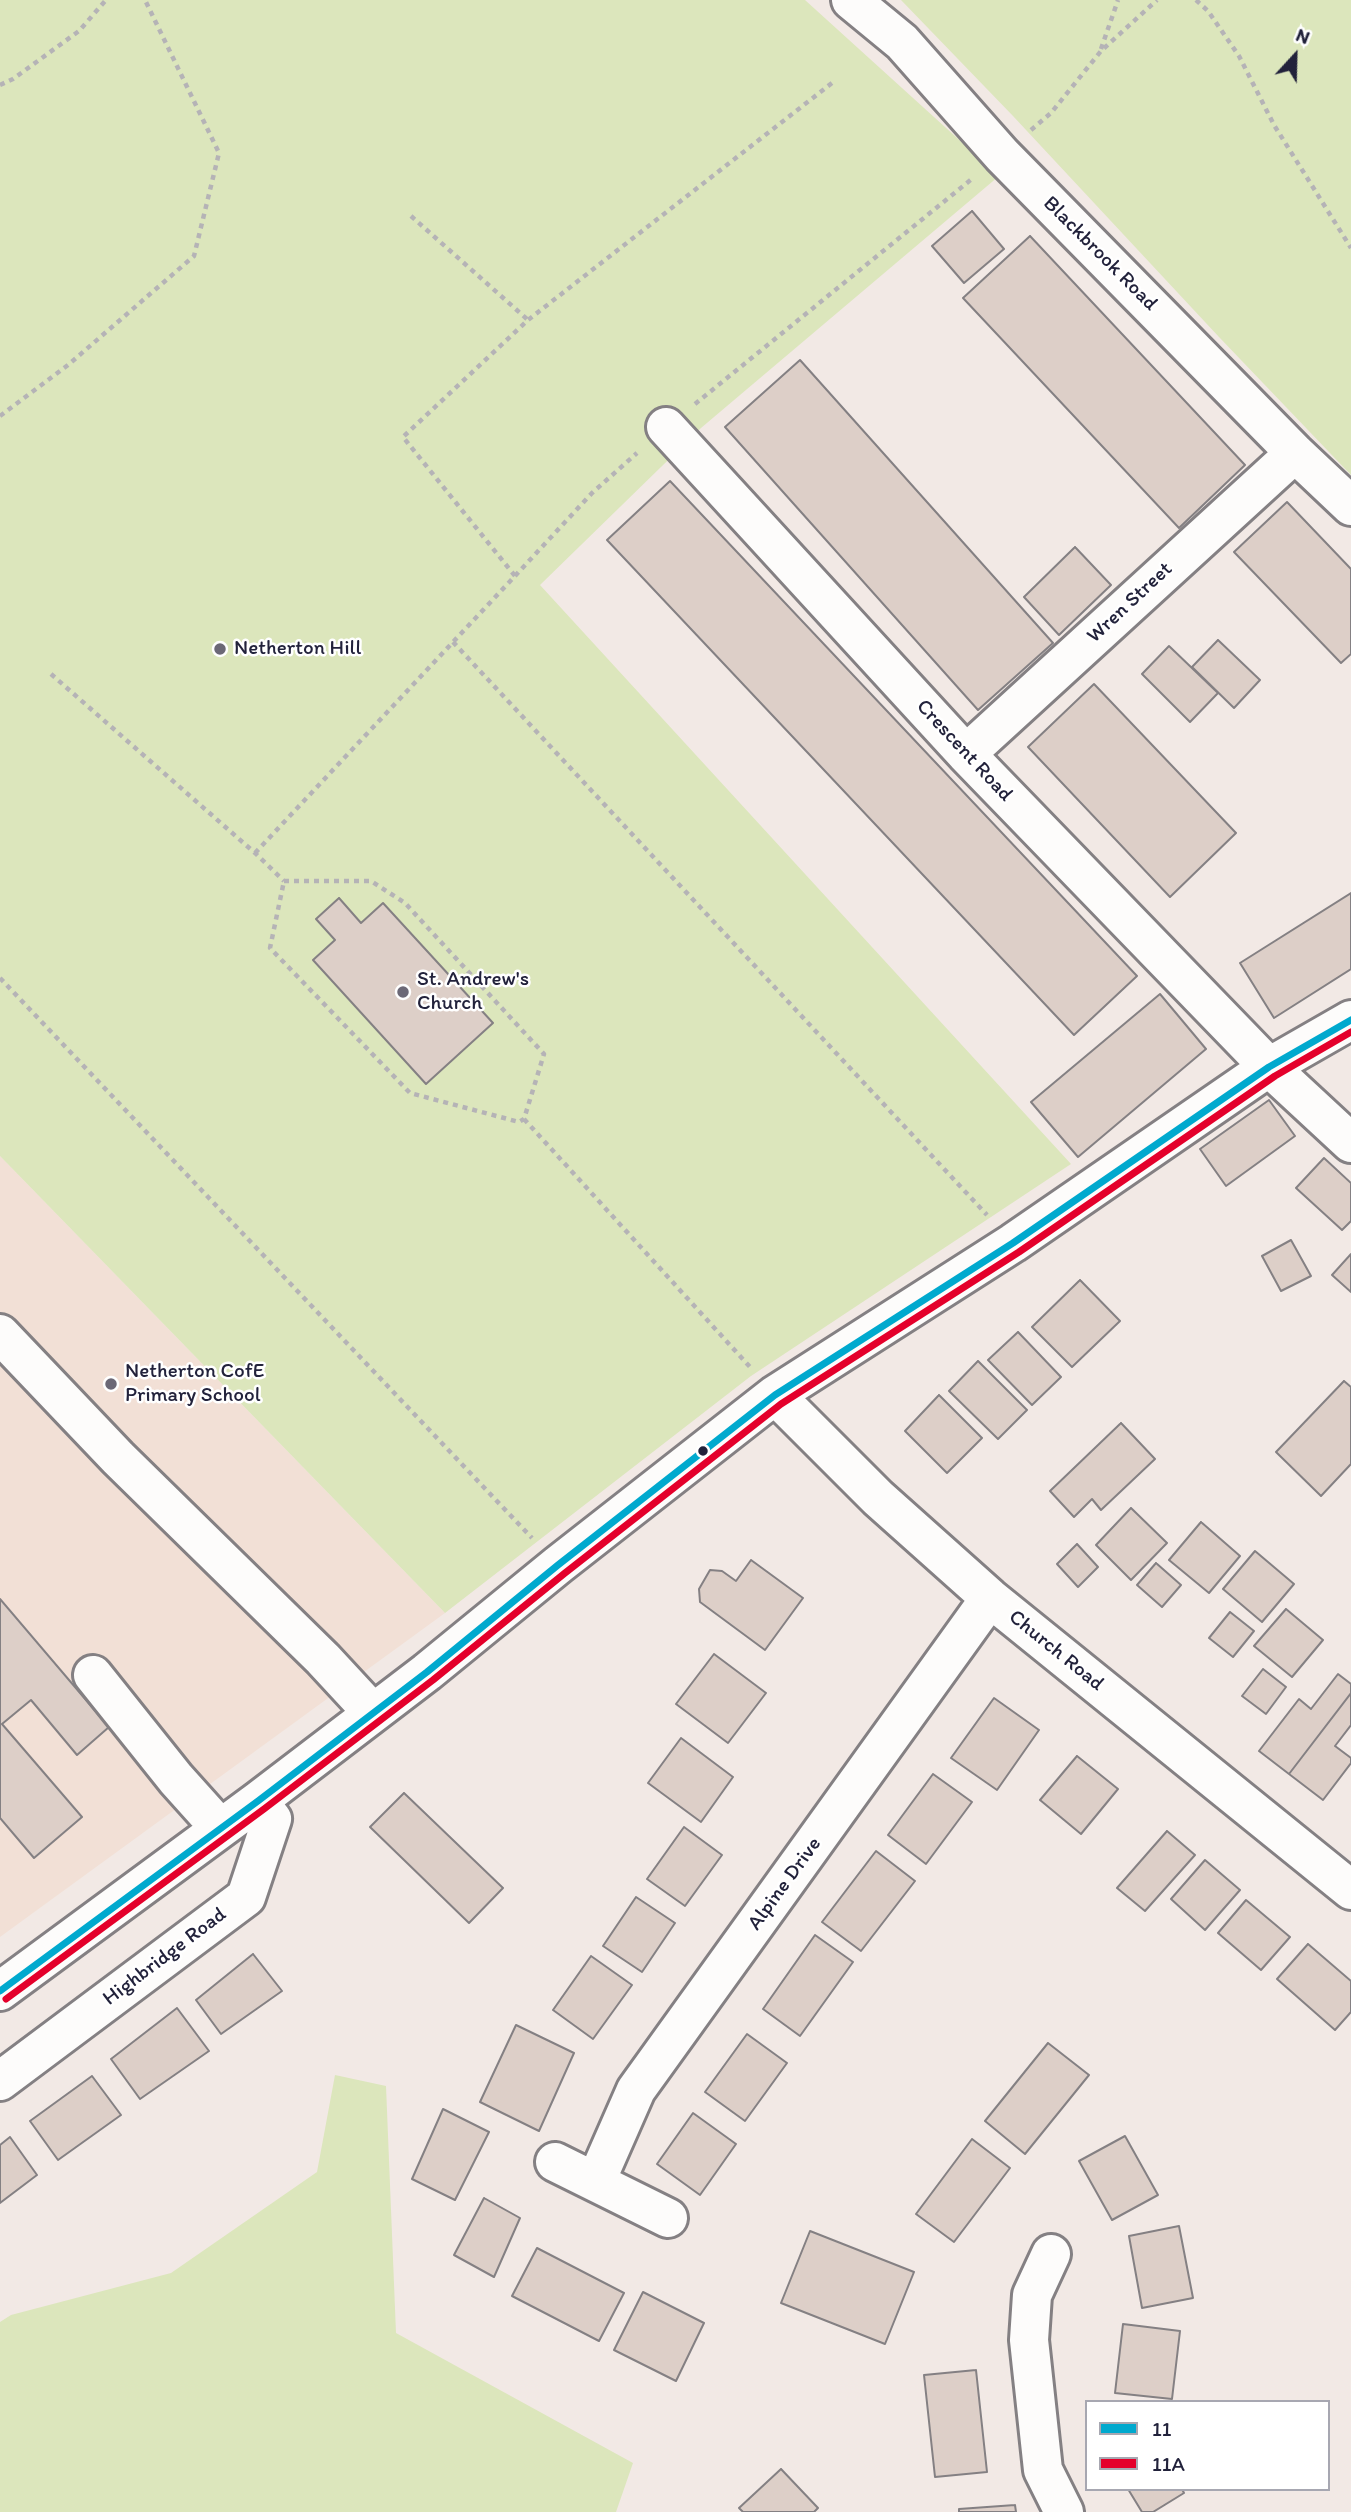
<!DOCTYPE html>
<style>
body{margin:0}
#map{position:relative;width:1351px;height:2512px;overflow:hidden;background:#f2e9e5;font-family:Itim,sans-serif}
canvas{display:block}
.legend{position:absolute;left:1085px;top:2400px;width:245px;height:91px;box-sizing:border-box;background:#fff;border:2px solid #a7a7b1;margin:0;padding:9px 12px;list-style:none;font-size:21px;color:#22223b}
.legend li{display:flex;align-items:center;gap:14px;height:35px}
.legend b{width:35px;border:2px solid #a7a7b1}
.north{position:absolute;left:1260px;top:21px;width:70px;height:70px;-webkit-text-stroke:5px #fff;paint-order:stroke;rotate:22deg;font-size:19px;font-weight:700;line-height:28px;text-align:center;color:#22223b}
.north::after{content:'';display:block;margin:auto;width:24px;height:32px;background:#22223b;clip-path:polygon(50% 0,100% 100%,50% 72%,0 100%)}
</style>
<div id="map">
<canvas width="1351" height="2512"></canvas>
<ul class="legend">
<li><b style="height:9px;background:#00a9ce"></b>11</li>
<li><b style="height:9px;background:#e4002b"></b>11A</li>
</ul>
<div class="north">N</div>
</div>
<script>
const c = document.querySelector('canvas').getContext('2d');
c.lineJoin = 'round';
function fillPath(path, color) {
  c.fillStyle = color;
  c.fill(path, 'evenodd');
}
function shape(rows) {
  const path = new Path2D();
  for (const r of rows) {
    path.moveTo(r[0], r[1]);
    for (let i = 2; i < r.length; i += 2) path.lineTo(r[i], r[i + 1]);
  }
  return path;
}
function trace(path, color, width, dash) {
  c.strokeStyle = color;
  c.lineWidth = width;
  c.lineCap = dash ? 'butt' : 'round';
  c.setLineDash(dash || []);
  c.stroke(path);
}
function label(font, color, halo, rows, align = 'center') {
  c.font = font + ' Itim,sans-serif';
  c.lineWidth = 5;
  c.setLineDash([]);
  c.textBaseline = 'middle';
  c.strokeStyle = halo;
  c.fillStyle = color;
  for (const [text, x, y, turn = 0] of rows) {
    c.save();
    c.translate(x, y);
    c.rotate((+turn || 0) * Math.PI / 180);
    c.textAlign = isNaN(turn) ? turn : align;
    if (halo) c.strokeText(text, 0, 0);
    c.fillText(text, 0, 0);
    c.restore();
  }
}
fillPath(shape([
 [0,1156,445,1613,0,1937]
]), '#f2e0d6');
fillPath(shape([
 [0,0,805,0,999,176,701,428,540,585,1071,1164,751,1376,445,1613,0,1156],
 [901,0,1351,0,1351,475,1219,337,1013,116],
 [335,2075,386,2086,396,2333,633,2463,616,2512,0,2512,0,2322,11,2315,171,2273,317,2172]
]), '#dce6bc');
const building = shape([
 [972,211,1004,249,964,283,932,246,972,211],
 [1030,236,1245,465,1179,528,963,298,1030,236],
 [800,360,1053,643,978,710,725,427,800,360],
 [670,481,1137,976,1074,1035,607,540,670,481],
 [1287,502,1351,569,1351,654,1341,663,1234,552,1287,502],
 [1075,547,1111,585,1059,635,1024,597,1075,547],
 [1218,640,1260,680,1234,708,1192,667,1218,640],
 [1169,646,1218,693,1190,722,1142,674,1169,646],
 [1094,684,1236,833,1170,897,1028,747,1094,684],
 [1351,893,1351,969,1274,1018,1240,963,1351,893],
 [339,898,361,923,383,903,493,1023,426,1084,313,960,335,940,316,919,339,898],
 [1160,994,1206,1049,1078,1157,1031,1102,1160,994],
 [1269,1100,1295,1136,1226,1186,1200,1149,1269,1100],
 [1324,1158,1351,1183,1351,1221,1342,1230,1296,1188,1324,1158],
 [1291,1240,1311,1276,1281,1291,1262,1256,1291,1240],
 [1351,1254,1351,1292,1332,1275,1351,1254],
 [1080,1280,1120,1321,1072,1367,1032,1327,1080,1280],
 [1018,1332,1061,1377,1032,1405,988,1360,1018,1332],
 [978,1361,1027,1410,998,1439,949,1391,978,1361],
 [1344,1381,1351,1387,1351,1464,1321,1496,1276,1452,1344,1381],
 [939,1395,982,1438,947,1473,905,1431,939,1395],
 [1121,1423,1155,1459,1101,1510,1092,1499,1074,1517,1050,1491,1121,1423],
 [1131,1508,1167,1543,1131,1580,1096,1545,1131,1508],
 [1201,1522,1240,1556,1209,1593,1169,1560,1201,1522],
 [1077,1544,1098,1567,1078,1587,1057,1564,1077,1544],
 [1255,1551,1294,1584,1262,1622,1223,1589,1255,1551],
 [751,1560,803,1598,765,1650,700,1602,699,1589,710,1570,722,1571,736,1581,751,1560],
 [1156,1563,1181,1585,1162,1607,1137,1585,1156,1563],
 [0,1599,109,1727,77,1755,31,1700,2,1724,82,1817,34,1858,0,1818,0,1599],
 [1286,1609,1323,1640,1292,1677,1254,1646,1286,1609],
 [1230,1612,1254,1631,1233,1657,1209,1638,1230,1612],
 [714,1654,766,1693,728,1743,676,1704,714,1654],
 [1263,1669,1286,1687,1266,1714,1242,1696,1263,1669],
 [1338,1674,1351,1684,1351,1693,1289,1774,1259,1751,1299,1699,1311,1709,1338,1674],
 [1351,1693,1351,1725,1335,1746,1351,1758,1351,1763,1323,1800,1289,1774,1351,1693],
 [994,1698,1039,1730,997,1790,951,1758,994,1698],
 [681,1738,733,1777,701,1822,648,1783,681,1738],
 [1077,1756,1118,1789,1081,1834,1040,1800,1077,1756],
 [933,1774,972,1802,926,1864,888,1835,933,1774],
 [404,1793,503,1888,469,1923,370,1827,404,1793],
 [684,1827,722,1855,685,1906,647,1879,684,1827],
 [1167,1831,1195,1855,1145,1911,1117,1888,1167,1831],
 [876,1851,915,1881,861,1951,822,1922,876,1851],
 [1205,1860,1240,1890,1205,1930,1171,1899,1205,1860],
 [636,1897,675,1923,642,1972,603,1946,636,1897],
 [1246,1900,1290,1937,1261,1970,1218,1933,1246,1900],
 [815,1935,853,1962,800,2036,763,2009,815,1935],
 [1308,1944,1351,1981,1351,2012,1335,2030,1277,1979,1308,1944],
 [253,1954,282,1991,221,2034,196,2000,253,1954],
 [591,1956,632,1985,593,2039,553,2010,591,1956],
 [177,2008,209,2051,140,2099,111,2059,177,2008],
 [516,2025,574,2053,539,2131,480,2102,516,2025],
 [747,2034,787,2063,745,2121,705,2092,747,2034],
 [1048,2043,1089,2075,1025,2154,985,2121,1048,2043],
 [92,2076,121,2115,58,2160,30,2121,92,2076],
 [443,2109,489,2132,455,2200,412,2179,443,2109],
 [693,2113,736,2144,700,2195,657,2164,693,2113],
 [1125,2136,1158,2195,1112,2220,1079,2161,1125,2136],
 [10,2137,37,2175,0,2203,0,2145,10,2137],
 [972,2139,1010,2168,954,2242,916,2214,972,2139],
 [484,2198,520,2218,494,2277,454,2255,484,2198],
 [1179,2226,1193,2298,1142,2308,1129,2236,1179,2226],
 [810,2231,914,2272,885,2344,781,2303,810,2231],
 [537,2248,624,2293,599,2341,512,2296,537,2248],
 [643,2292,704,2323,676,2381,614,2350,643,2292],
 [1123,2324,1180,2331,1172,2399,1115,2393,1123,2324],
 [976,2370,987,2472,935,2477,924,2375,976,2370],
 [781,2469,818,2508,814,2512,743,2512,739,2508,781,2469],
 [1128,2489,1182,2489,1184,2493,1153,2512,1142,2512,1128,2489],
 [1015,2505,1016,2512,959,2512,959,2509,1015,2505]
]);
fillPath(building, '#ddcfc8');
trace(building, '#848083', 2);
const minor = shape([
 [851,0,902,42,1002,155,1295,453,1351,506],
 [666,427,966,754,1269,1067,1351,1143],
 [966,754,1295,453],
 [0,1334,118,1458,323,1659,373,1713],
 [775,1395,878,1498,990,1598,1351,1890],
 [93,1675,176,1779,220,1828],
 [0,1991,258,1801,427,1672,558,1565,775,1395,1013,1243,1269,1067,1351,1020],
 [0,2081,246,1897,272,1819,258,1801],
 [555,2162,668,2218],
 [596,2181,636,2090,990,1598],
 [1051,2254,1032,2295,1029,2340,1043,2470,1064,2512]
]);
trace(minor, '#848083', 44);
trace(shape([
 [1196,0,1208,11,1239,56,1274,125,1351,248],
 [1101,49,1118,0],
 [0,85,13,79,79,31,106,0],
 [1031,130,1051,113,1101,51,1157,0],
 [411,216,528,320],
 [695,404,973,178],
 [0,416,68,365,194,256,219,153,145,0],
 [515,576,592,493,637,453],
 [453,642,987,1215],
 [51,674,255,853,284,881],
 [255,853,515,576,403,437,528,320,832,83],
 [284,881,371,881,405,903,544,1054,524,1119,519,1122,410,1093,270,948,284,881],
 [0,978,532,1538],
 [524,1119,750,1367]
]), '#b5b3b6', 4.5, [5, 5]);
trace(minor, '#fdfcfb', 38);
trace(shape([
 [0,1991,258,1801,427,1672,558,1565,775,1395,1013,1243,1269,1067,1351,1020]
]), '#00a9ce', 7);
trace(shape([
 [6,1999,264,1809,433,1680,565,1573,781,1404,1019,1252,1275,1076,1351,1032]
]), '#e4002b', 7);
for (const [x, y, r, color] of [
 [220,649,7,"#6b6876"],
 [403,992,7,"#6b6876"],
 [111,1384,7,"#6b6876"],
 [703,1451,6,"#22223b"]
]) {
  const dot = new Path2D();
  dot.arc(x, y, r, 0, 2 * Math.PI);
  c.fillStyle = color;
  c.fill(dot);
  trace(dot, '#fff', 2.5);
}
label('21px', '#22223b', '#fff', [
 ["Blackbrook Road",1100,254,45],
 ["Wren Street",1130,603,-43],
 ["Crescent Road",964,751,47],
 ["Church Road",1056,1651,39],
 ["Alpine Drive",785,1884,-54],
 ["Highbridge Road",165,1957,-37]
]);
label('21px', '#22223b', '#fff', [
 ["Netherton Hill",234,649],
 ["St. Andrew's",417,980],
 ["Church",417,1004],
 ["Netherton CofE",125,1372],
 ["Primary School",125,1396]
], 'left');
</script>
